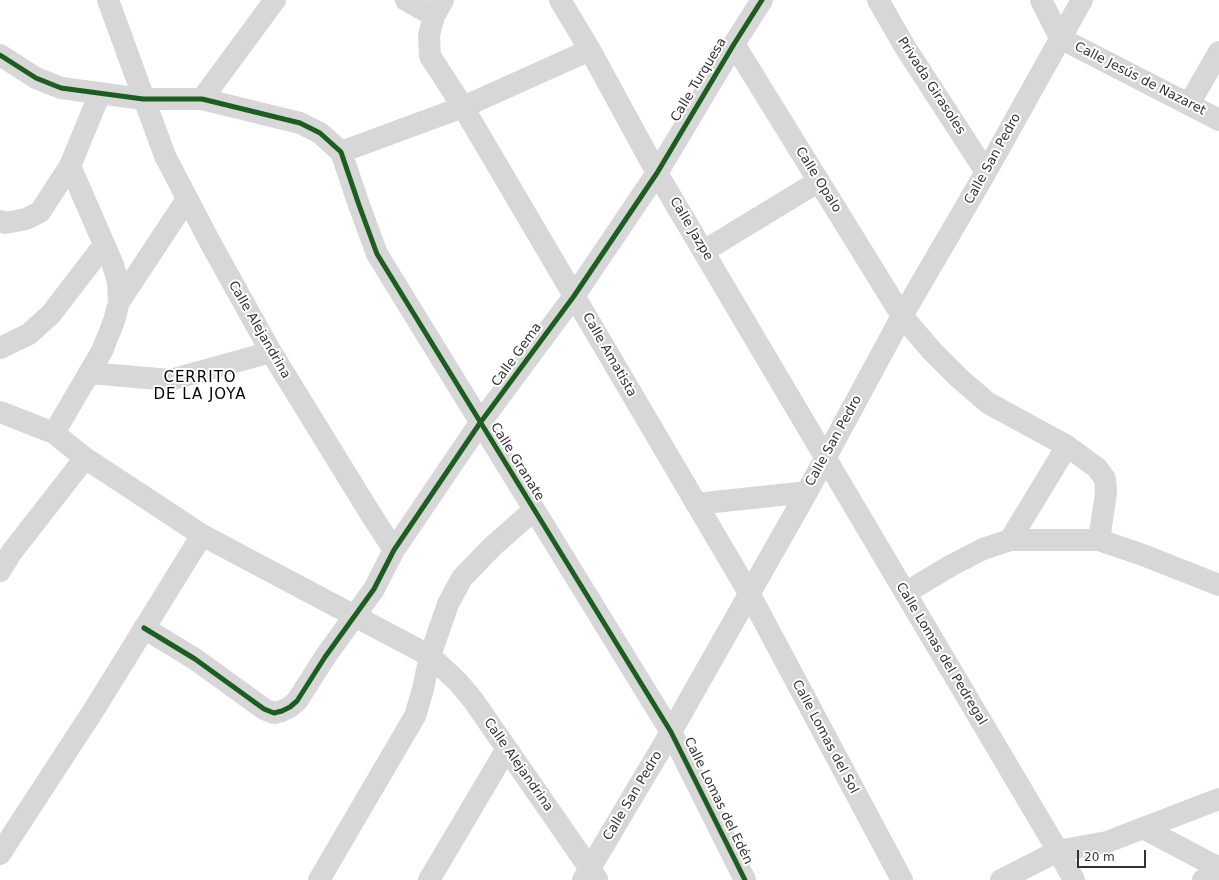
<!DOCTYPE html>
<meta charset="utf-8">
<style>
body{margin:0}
#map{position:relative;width:1219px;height:880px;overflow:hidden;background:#fff;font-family:"DejaVu Sans",sans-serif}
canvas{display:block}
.scale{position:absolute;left:1077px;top:850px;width:69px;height:18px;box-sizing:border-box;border:2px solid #333;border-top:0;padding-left:5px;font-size:12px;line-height:14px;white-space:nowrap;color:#333;-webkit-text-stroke:3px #fff;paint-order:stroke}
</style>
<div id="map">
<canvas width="1219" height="880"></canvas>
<div class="scale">20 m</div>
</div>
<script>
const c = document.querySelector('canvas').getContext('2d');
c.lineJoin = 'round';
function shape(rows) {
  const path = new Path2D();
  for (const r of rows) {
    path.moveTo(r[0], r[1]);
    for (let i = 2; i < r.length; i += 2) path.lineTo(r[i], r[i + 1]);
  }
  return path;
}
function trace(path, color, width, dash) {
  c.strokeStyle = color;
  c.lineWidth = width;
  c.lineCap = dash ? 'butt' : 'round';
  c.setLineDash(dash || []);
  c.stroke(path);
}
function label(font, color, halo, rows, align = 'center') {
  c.font = font + ' "DejaVu Sans",sans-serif';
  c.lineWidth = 4;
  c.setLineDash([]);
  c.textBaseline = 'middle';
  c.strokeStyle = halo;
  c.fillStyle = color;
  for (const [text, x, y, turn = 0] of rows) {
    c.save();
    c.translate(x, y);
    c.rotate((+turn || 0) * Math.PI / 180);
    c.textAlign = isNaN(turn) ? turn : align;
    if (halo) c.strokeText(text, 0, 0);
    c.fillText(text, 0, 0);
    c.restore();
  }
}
trace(shape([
 [108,0,165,156,211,244,271,352,370,513,394,550],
 [406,0,434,16],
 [443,0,434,16,429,35,430,56,463,107,749,593,902,880],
 [560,0,590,50,657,173,1058,851,1074,880],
 [878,0,905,47,986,172],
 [1041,0,1060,38,1219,120],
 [734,44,902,316,932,351,959,378,988,403,1067,446,1097,468,1105,479,1106,493,1099,540],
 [0,55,36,78,61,88,143,99,202,99,300,123,320,133,341,152,359,205,377,254,671,732,745,880],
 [202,99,275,0],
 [1189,104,1219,52],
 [341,152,463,107,590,50],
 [0,221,5,223,26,219,40,212,70,166,100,93],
 [704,251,819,181],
 [119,302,187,199],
 [0,348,29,334,51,314,104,245],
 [89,373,170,380,271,352],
 [0,412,54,433,85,458,202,535,430,656,458,682,473,700,597,879],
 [54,433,102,351,114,321,119,302,118,282,113,265,70,166],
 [696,504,807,492],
 [1010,540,1099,540,1143,555,1219,585],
 [0,571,11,553,85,458],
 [905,593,952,565,983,549,1010,540,1067,446],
 [144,628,195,659,264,709,274,713,282,711,290,707,297,701,325,657,374,589,394,550,480,423,574,296,657,173,734,44,762,0],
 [1143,828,1219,868],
 [0,854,95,708,202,535],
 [319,880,415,716,423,689,430,656,448,604,462,578,493,546,534,510],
 [429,880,506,750],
 [583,880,671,732,807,492,902,316,986,172,1082,0],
 [1001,880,1058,851,1107,842,1219,799],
 [1203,880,1219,874]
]), '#d7d7d7', 22);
trace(shape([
 [0,55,36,78,61,88,143,99,202,99,300,123,320,133,341,152,359,205,377,254,671,732,745,880],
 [144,628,195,659,264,709,274,713,282,711,290,707,297,701,325,657,374,589,394,550,480,423,574,296,657,173,734,44,762,0]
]), '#1b5e20', 5);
label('13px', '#333', '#fff', [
 ["Calle Jesús de Nazaret",1140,79,27],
 ["Calle Turquesa",699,80,-59],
 ["Privada Girasoles",931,86,57],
 ["Calle San Pedro",993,159,-61],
 ["Calle Opalo",818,180,58],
 ["Calle Jazpe",691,229,59],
 ["Calle Alejandrina",259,330,60],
 ["Calle Gema",517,355,-54],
 ["Calle Amatista",609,355,60],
 ["Calle San Pedro",834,441,-61],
 ["Calle Granate",517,462,58],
 ["Calle Lomas del Pedregal",941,654,59],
 ["Calle Lomas del Sol",825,737,62],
 ["Calle Alejandrina",518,765,55],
 ["Calle San Pedro",633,796,-59],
 ["Calle Lomas del Edén",718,801,64]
]);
c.letterSpacing = '1px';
label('15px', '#000', '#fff', [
 ["CERRITO",200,378],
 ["DE LA JOYA",200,395]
]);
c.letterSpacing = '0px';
</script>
